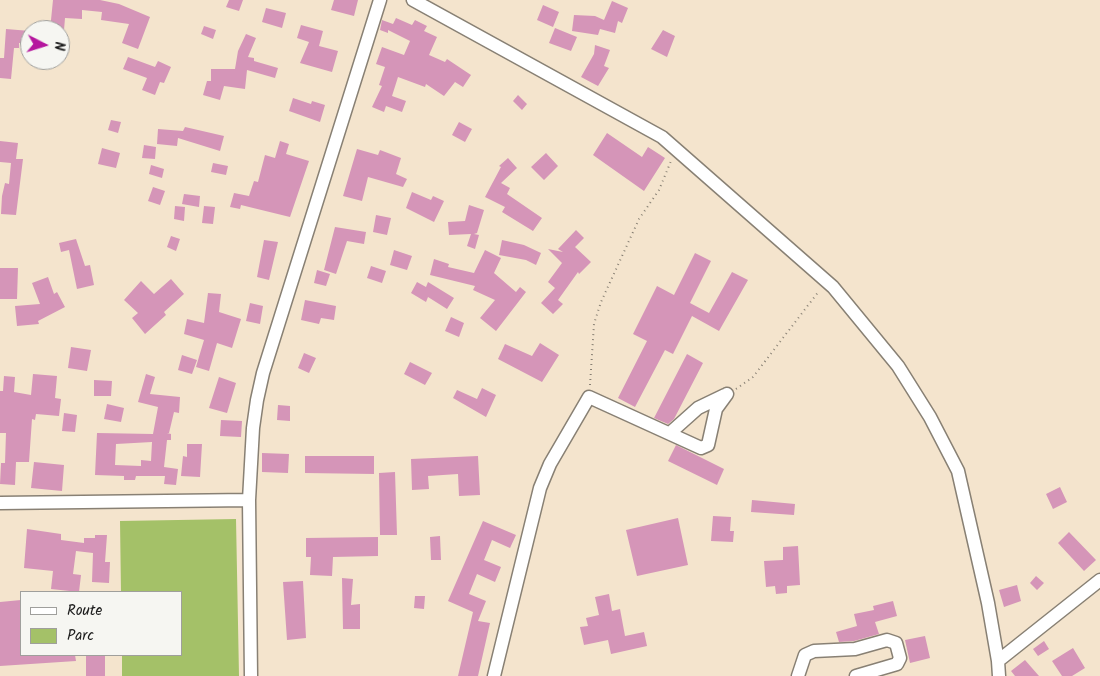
<!DOCTYPE html>
<style>
body{margin:0}
#map{position:relative;width:1100px;height:676px;overflow:hidden;background:#f4e4cd;font-family:Kalam,sans-serif}
canvas{display:block}
.legend{position:absolute;left:20px;top:591px;width:162px;height:65px;box-sizing:border-box;background:#f6f6f2;border:1px solid #9f9f9c;margin:0;padding:6px 9px;list-style:none;font-size:15px;color:#1c1c1c}
.legend li{display:flex;align-items:center;gap:10px;height:25px}
.legend b{width:25px;border:1px solid #9f9f9c}
.north{position:absolute;left:20px;top:20px;width:50px;height:50px;box-sizing:border-box;background:#f6f6f2;border:1px solid #9f9f9c;border-radius:50%;rotate:95deg;font-size:14px;font-weight:700;line-height:20px;text-align:center;color:#1c1c1c}
.north::after{content:'';display:block;margin:auto;width:18px;height:22px;background:#b5179e;clip-path:polygon(50% 0,100% 100%,50% 72%,0 100%)}
</style>
<div id="map">
<canvas width="1100" height="676"></canvas>
<ul class="legend">
<li><b style="height:6px;background:#fff"></b>Route</li>
<li><b style="height:14px;background:#a4c168"></b>Parc</li>
</ul>
<div class="north">N</div>
</div>
<script>
const c = document.querySelector('canvas').getContext('2d');
c.lineJoin = 'round';
function fillPath(path, color) {
  c.fillStyle = color;
  c.fill(path, 'evenodd');
}
function shape(rows) {
  const path = new Path2D();
  for (const r of rows) {
    path.moveTo(r[0], r[1]);
    for (let i = 2; i < r.length; i += 2) path.lineTo(r[i], r[i + 1]);
  }
  return path;
}
function trace(path, color, width, dash) {
  c.strokeStyle = color;
  c.lineWidth = width;
  c.lineCap = dash ? 'butt' : 'round';
  c.setLineDash(dash || []);
  c.stroke(path);
}
fillPath(shape([
 [236,519,239,676,122,676,122,655,181,655,181,592,121,592,120,521]
]), '#a4c168');
fillPath(shape([
 [53,0,100,0,119,4,150,17,138,49,122,43,129,24,101,20,102,12,82,10,82,19,65,18,64,30,50,30],
 [229,0,243,0,239,11,226,7],
 [334,0,358,0,354,16,331,10],
 [612,1,628,8,622,23,618,21,615,33,600,29,598,35,572,31,574,15,595,16,604,20],
 [543,5,559,12,553,27,537,20],
 [266,8,286,13,282,28,262,22],
 [396,18,412,25,415,20,427,26,424,31,437,37,429,55,445,62,447,59,471,75,463,87,455,82,444,96,426,84,425,87,398,77,392,96,406,101,402,112,386,106,384,112,372,107,382,86,379,85,385,67,376,64,382,47,404,55,410,41,388,30,388,33,380,30,382,20,393,24],
 [301,25,323,31,319,46,338,51,332,72,300,63,309,42,297,38],
 [204,26,216,30,213,39,201,34],
 [555,28,577,37,571,51,549,43],
 [6,29,30,31,30,43,19,43,19,48,14,48,11,79,0,78,0,58,4,58],
 [663,30,675,36,667,57,651,49],
 [246,34,256,38,248,57,254,58,254,61,278,68,275,78,247,70,245,89,224,86,220,100,203,95,207,81,211,81,211,69,235,69,238,51],
 [595,45,610,50,604,66,609,68,598,86,581,77,594,54],
 [128,57,155,67,158,61,171,67,164,83,160,82,155,95,142,90,147,78,123,69],
 [518,95,527,104,522,110,513,101],
 [293,98,311,104,312,101,325,105,320,122,289,111],
 [111,120,121,122,118,133,108,130],
 [459,122,472,129,465,142,452,135],
 [185,127,224,136,220,151,178,138,177,146,157,144,158,129,183,131],
 [607,133,642,157,648,147,665,158,644,191,593,155],
 [0,141,18,143,16,159,23,159,16,215,1,214,2,196,5,183,9,184,11,163,0,162],
 [280,141,289,144,286,154,309,161,290,217,241,205,240,209,230,207,234,193,249,196,254,181,258,182,265,155,275,158],
 [144,145,156,147,155,159,142,158],
 [102,148,120,153,116,168,98,164],
 [357,149,378,155,380,150,401,158,396,174,407,179,403,187,368,177,362,201,343,196],
 [546,153,558,166,544,180,531,167],
 [508,158,517,168,501,183,510,188,507,194,542,218,533,231,502,212,505,207,485,197,501,167,499,166],
 [213,163,228,166,226,175,211,172],
 [151,165,164,169,162,178,149,174],
 [153,187,165,191,160,205,148,201],
 [412,192,431,200,433,196,444,201,434,222,406,208],
 [184,194,200,196,199,207,182,204],
 [469,205,484,210,477,233,474,234,479,235,475,249,467,246,471,234,449,235,448,222,465,221],
 [175,206,185,207,184,221,174,219],
 [204,206,215,207,213,224,202,223],
 [376,215,391,218,387,235,373,232],
 [335,227,366,232,364,244,347,241,336,274,324,270],
 [576,230,584,238,575,247,591,262,579,274,578,272,558,300,563,304,553,314,541,303,555,288,548,282,562,263,548,249,563,252,558,249],
 [171,236,180,239,176,251,167,247],
 [76,239,85,266,90,265,94,285,77,289,69,250,61,252,59,243],
 [264,240,278,242,269,280,257,277],
 [502,240,524,245,541,253,536,265,526,260,499,255],
 [394,250,412,256,407,270,390,265],
 [485,250,501,258,494,273,516,292,520,287,526,292,496,331,480,318,495,300,473,290,475,286,430,275,434,259,449,264,448,267,474,273],
 [695,253,711,261,690,303,709,313,732,272,748,280,719,331,692,316,673,354,665,350,635,407,618,398,647,341,633,334,657,286,674,295],
 [371,266,386,271,382,283,367,278],
 [0,268,18,268,17,299,0,299],
 [317,270,330,274,326,286,314,283],
 [48,277,54,294,57,292,65,307,38,321,39,324,17,326,15,306,40,304,32,283],
 [171,279,184,294,164,312,166,315,145,334,132,318,138,313,124,300,141,281,154,294],
 [417,282,426,287,428,282,454,298,447,309,428,297,426,302,411,293],
 [208,293,221,294,219,312,241,319,232,348,217,343,209,371,196,367,204,340,184,334,187,319,204,323],
 [305,300,336,306,334,320,321,318,319,324,301,320],
 [250,303,263,306,260,324,246,321],
 [451,317,464,323,459,337,445,331],
 [540,343,559,355,542,382,498,359,505,344,532,356],
 [71,347,91,350,87,371,68,368],
 [304,353,316,358,309,373,298,368],
 [687,354,703,363,674,419,668,424,654,418],
 [182,355,197,360,192,374,178,370],
 [410,362,432,373,425,385,404,374],
 [33,374,57,376,55,398,61,399,59,416,36,414,35,420,32,419,29,462,16,462,15,485,0,484,1,463,5,463,6,433,0,433,0,391,3,391,4,376,15,377,14,392,31,395],
 [146,374,155,377,150,394,180,397,179,413,174,412,169,433,167,433,171,434,171,440,167,440,164,467,178,469,176,485,164,484,165,476,136,476,135,480,124,480,124,476,95,475,97,433,153,434,158,407,138,402],
 [152,442,151,461,141,460,141,466,115,465,116,444],
 [219,377,236,383,227,413,209,408],
 [94,380,112,381,111,396,94,396],
 [482,388,496,395,486,417,453,398,457,390,477,399],
 [107,404,124,408,121,422,104,419],
 [278,405,290,406,290,421,277,420],
 [64,413,77,415,75,432,62,431],
 [221,420,242,421,241,437,220,436],
 [187,444,202,444,200,477,181,476,183,456,187,457],
 [676,445,724,469,717,485,668,461],
 [262,453,289,454,288,473,262,472],
 [305,456,374,456,374,474,305,473],
 [478,456,480,495,459,496,458,474,428,476,429,489,412,490,411,459],
 [34,462,64,465,62,491,31,488],
 [395,472,397,535,380,535,379,473],
 [1060,487,1067,502,1053,509,1046,494],
 [752,500,795,504,794,515,751,512],
 [713,516,731,517,730,531,734,531,733,542,711,541],
 [678,518,688,565,637,576,626,530],
 [483,521,516,535,510,548,492,540,484,560,501,567,495,582,477,574,469,594,486,601,478,621,490,623,478,676,458,676,473,612,448,601],
 [27,529,61,534,61,540,84,543,84,538,95,538,95,535,107,535,105,562,110,562,109,583,92,582,93,553,76,551,73,574,81,575,79,592,51,589,53,571,24,568],
 [1069,532,1096,560,1084,571,1058,543],
 [440,536,441,560,431,560,430,537],
 [378,537,378,556,333,557,332,576,310,575,311,557,306,557,306,538],
 [798,546,800,585,787,586,787,593,776,594,775,586,766,587,764,561,783,560,783,547],
 [1036,576,1044,583,1037,590,1030,583],
 [342,578,353,579,351,605,360,604,360,629,343,629],
 [303,581,306,638,287,640,283,582],
 [1017,585,1021,601,1004,607,999,590],
 [609,594,612,611,620,609,625,636,644,632,647,646,611,654,608,640,584,645,580,627,588,626,586,618,599,615,595,597],
 [415,596,425,596,424,609,414,608],
 [21,600,21,655,75,655,76,661,0,666,0,602],
 [893,601,897,616,875,622,879,634,854,641,839,642,836,632,857,626,854,614,874,610,873,606],
 [925,636,930,658,910,663,905,640],
 [1044,641,1049,649,1038,656,1033,649],
 [1073,648,1085,668,1072,676,1062,676,1052,661],
 [86,655,105,655,105,676,86,676],
 [1025,660,1039,676,1015,676,1011,671]
]), '#d595b8');
const minor = shape([
 [413,0,662,137,833,287,898,366,930,417,958,471,988,603,998,661,999,676],
 [670,433,698,408,725,395],
 [0,503,249,500],
 [998,661,1100,580],
 [251,676,249,500,253,428,257,400,263,373,380,0],
 [494,676,540,488,550,464,589,397,701,448,708,445,716,409,727,394],
 [798,676,805,655,814,651,855,649,887,640,896,643,900,658,897,664,856,676]
]);
trace(minor, '#888074', 15);
trace(shape([
 [590,385,594,324,601,302,639,219,659,190,671,161],
 [736,389,753,377,819,291]
]), '#888074', 2, [1, 4]);
trace(minor, '#fff', 12);
</script>
